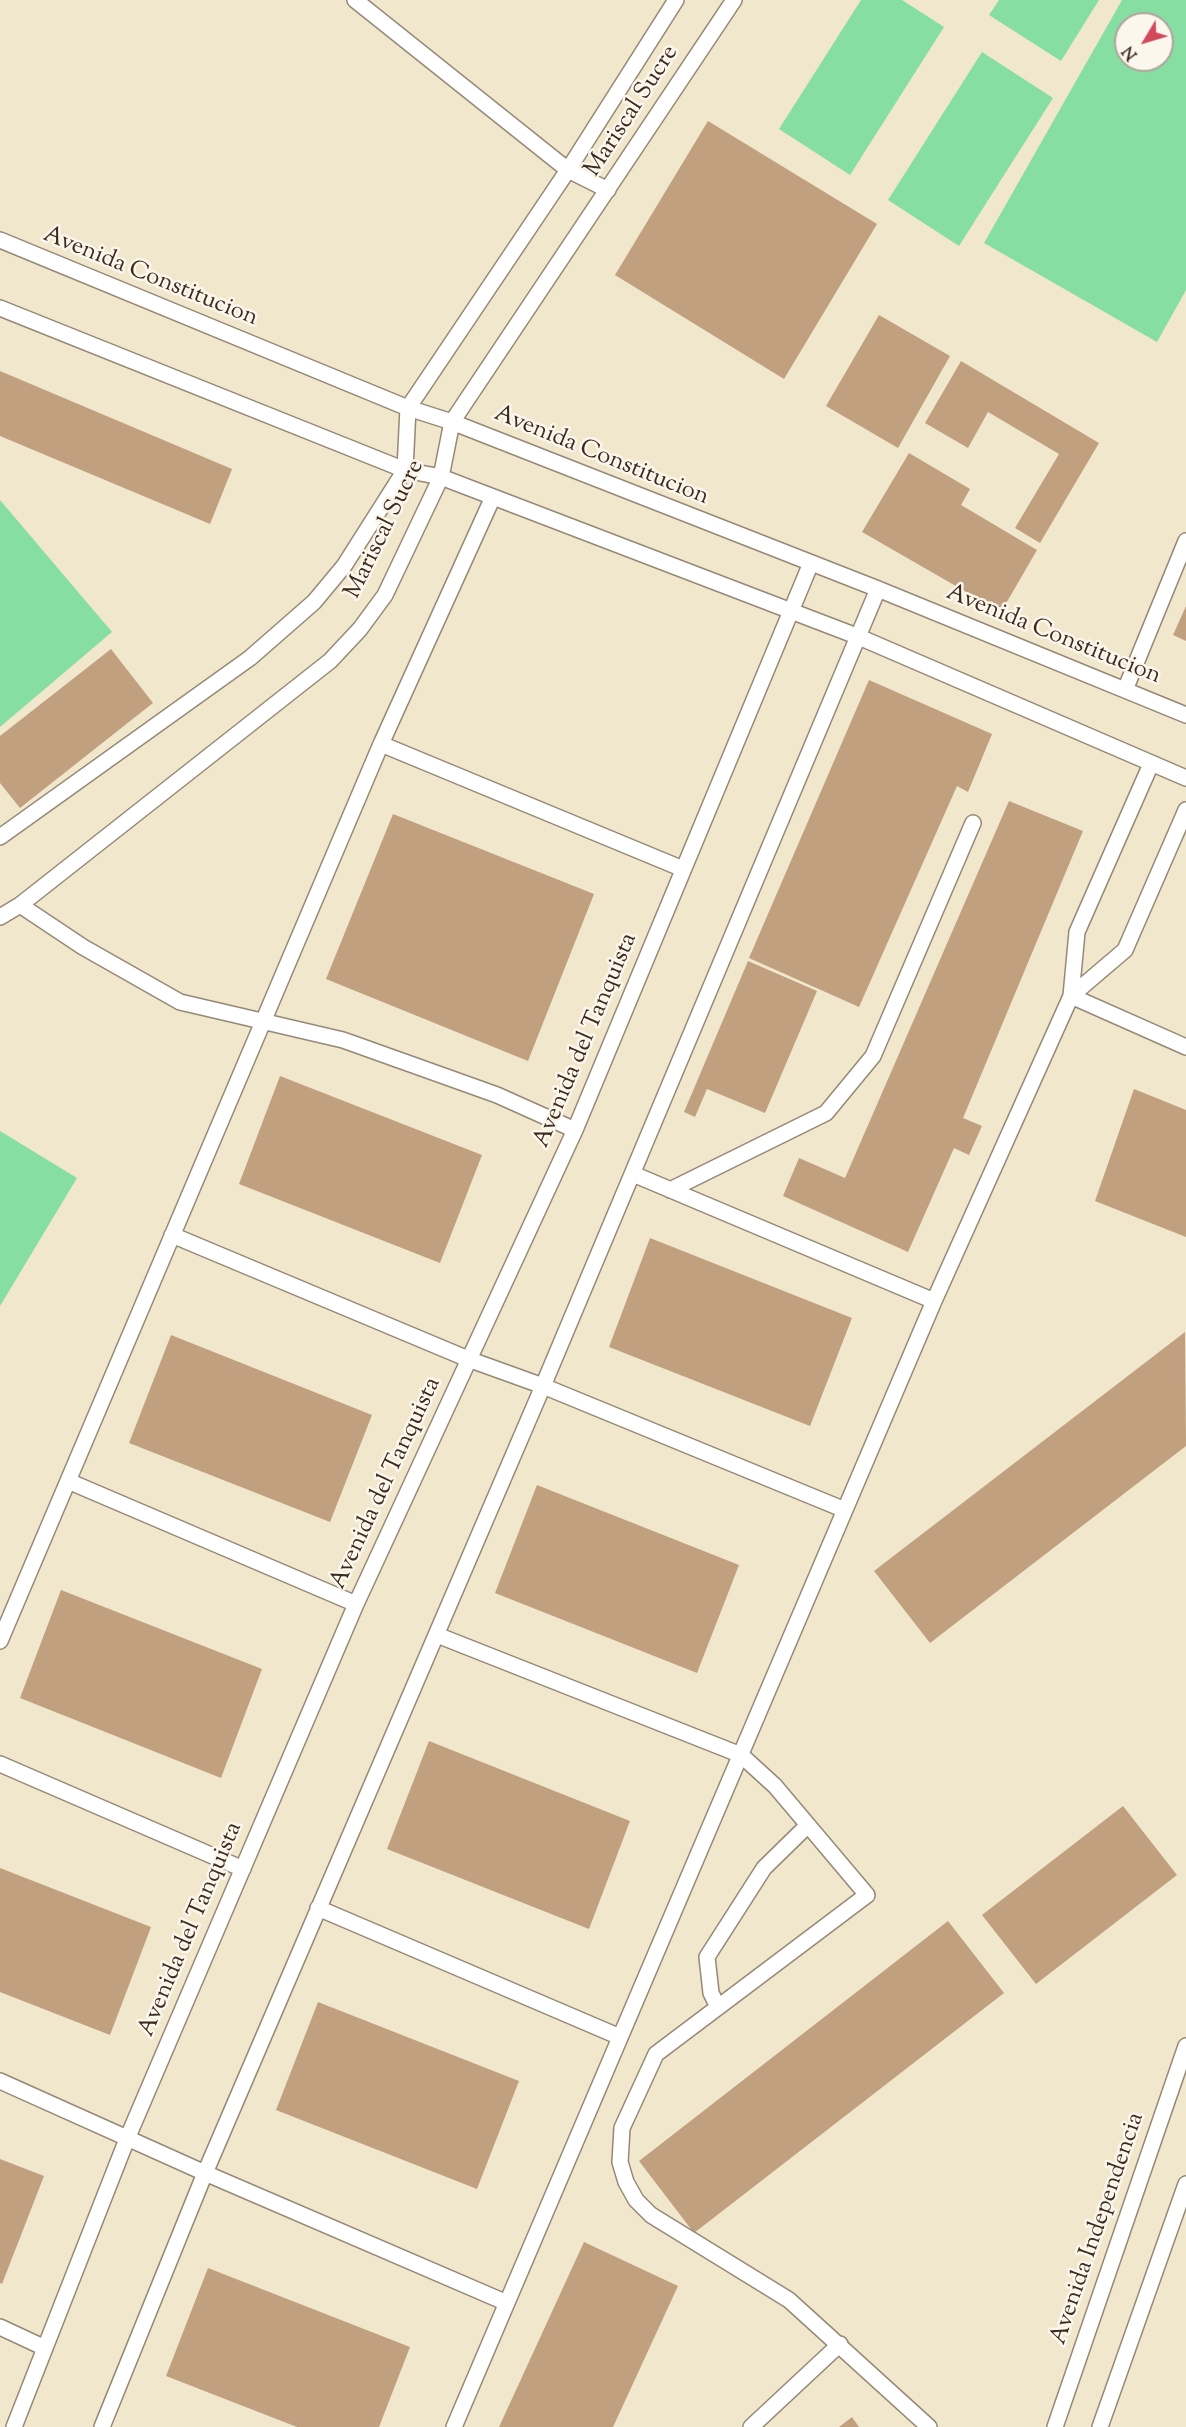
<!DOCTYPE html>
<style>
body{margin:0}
#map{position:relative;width:1186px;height:2427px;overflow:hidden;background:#f1e7cd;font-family:"Sorts Mill Goudy",serif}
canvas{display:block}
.north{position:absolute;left:1114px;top:12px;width:60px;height:60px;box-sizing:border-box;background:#fbf7ec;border:2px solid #aea59a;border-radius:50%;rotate:232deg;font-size:16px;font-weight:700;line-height:24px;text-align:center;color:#3b2a1e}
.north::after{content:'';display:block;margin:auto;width:21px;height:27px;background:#d1495b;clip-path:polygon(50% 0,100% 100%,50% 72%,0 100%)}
</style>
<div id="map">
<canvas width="1186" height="2427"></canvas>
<div class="north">N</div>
</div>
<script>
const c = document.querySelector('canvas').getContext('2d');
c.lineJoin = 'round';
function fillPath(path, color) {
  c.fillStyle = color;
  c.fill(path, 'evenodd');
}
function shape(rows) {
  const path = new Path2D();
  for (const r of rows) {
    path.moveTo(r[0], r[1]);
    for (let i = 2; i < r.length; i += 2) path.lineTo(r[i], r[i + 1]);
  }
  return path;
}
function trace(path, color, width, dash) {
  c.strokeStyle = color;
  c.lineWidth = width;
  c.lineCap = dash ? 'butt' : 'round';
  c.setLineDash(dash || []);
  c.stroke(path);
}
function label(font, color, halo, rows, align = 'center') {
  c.font = font + ' "Sorts Mill Goudy",serif';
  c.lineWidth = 5;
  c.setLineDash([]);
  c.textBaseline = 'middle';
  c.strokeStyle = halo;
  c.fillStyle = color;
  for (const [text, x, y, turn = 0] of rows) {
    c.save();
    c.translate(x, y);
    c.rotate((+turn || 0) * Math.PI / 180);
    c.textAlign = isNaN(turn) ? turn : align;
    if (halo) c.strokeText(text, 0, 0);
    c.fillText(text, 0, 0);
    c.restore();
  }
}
fillPath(shape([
 [861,0,902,0,944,27,850,175,779,129],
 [999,0,1099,0,1061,61,989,15],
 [1122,0,1186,0,1186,290,1157,342,984,243],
 [1126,24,1162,24,1162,60,1126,60],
 [982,52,1053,98,959,246,888,200],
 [0,500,112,632,0,727],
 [0,1131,77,1178,0,1306]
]), '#86dea2');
fillPath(shape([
 [708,121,877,224,784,379,615,275],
 [879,315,950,356,898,448,826,406],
 [961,361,1099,443,1040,543,1015,528,1059,454,988,412,968,448,925,423],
 [0,371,232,469,210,524,0,436],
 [909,453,970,489,961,505,1037,550,1001,612,862,532],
 [1186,606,1186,641,1173,635],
 [111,649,153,703,20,808,0,783,0,736],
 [869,680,992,734,968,792,957,786,859,1007,749,958],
 [1009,801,1083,831,963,1118,982,1126,969,1155,954,1148,908,1252,783,1196,799,1158,845,1178],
 [393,814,594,894,528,1061,326,979],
 [748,961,817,991,765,1113,707,1089,695,1117,684,1112],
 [280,1076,482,1155,440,1263,239,1184],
 [1134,1089,1186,1110,1186,1237,1095,1201],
 [650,1238,852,1318,810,1426,609,1347],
 [1185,1332,1186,1446,930,1643,874,1571],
 [171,1335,372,1415,330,1522,129,1443],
 [537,1485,739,1565,697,1673,495,1593],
 [61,1590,262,1669,221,1778,20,1698],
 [429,1741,630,1821,589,1929,387,1849],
 [1123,1806,1177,1875,1036,1984,982,1915],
 [0,1868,151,1927,110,2035,0,1992],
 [948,1921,1004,1993,694,2233,639,2161],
 [318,2002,519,2081,477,2189,276,2110],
 [0,2159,44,2176,2,2284,0,2283],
 [584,2242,678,2286,613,2427,499,2427],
 [208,2268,410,2347,379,2427,297,2427,166,2376],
 [852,2417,859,2427,839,2427]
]), '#c0a07e');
const service = shape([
 [355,0,568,170,608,190],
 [0,240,408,408,452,422,878,589,1186,715],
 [0,308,405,470,441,477,859,637,1186,778],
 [1125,690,1186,541],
 [381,744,493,497],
 [0,837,250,658,314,602,344,566,405,470,408,408,568,170,676,0],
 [20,905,83,947,180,1002,343,1040,497,1095,575,1130],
 [0,917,20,905,330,661,360,629,385,595,441,477,452,422,734,0],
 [1071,996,1125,950,1186,810],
 [1071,996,1186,1047],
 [633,1174,934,1301],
 [670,1190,826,1113,873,1056,973,823],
 [172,1235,468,1359,543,1386,845,1510],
 [68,1481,356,1604],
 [437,1635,741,1755,775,1786,867,1895,656,2054,622,2128,620,2162,626,2182,636,2200,651,2215,789,2300,929,2427],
 [0,1641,381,744,683,869],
 [0,1764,243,1869],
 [318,1908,620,2037],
 [718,2007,711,1993,707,1957,764,1868,808,1825],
 [0,2081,205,2173,507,2303],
 [0,2327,45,2348],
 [14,2427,127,2139,356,1604,575,1130,811,563],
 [102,2427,205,2173,543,1386,878,589],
 [454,2427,934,1301,1071,996,1077,932,1151,764],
 [751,2427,840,2344],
 [1055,2427,1186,2046],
 [1100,2427,1186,2184]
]);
trace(service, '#968876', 18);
trace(service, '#fff', 15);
label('24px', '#3b2a1e', '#fbf7ec', [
 ["Mariscal Sucre",633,112,-57],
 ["Avenida Constitucion",150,278,22],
 ["Avenida Constitucion",601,457,22],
 ["Mariscal Sucre",386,530,-64],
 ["Avenida Constitucion",1053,636,22],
 ["Avenida del Tanquista",587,1041,-67],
 ["Avenida del Tanquista",387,1484,-65],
 ["Avenida del Tanquista",192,1930,-67],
 ["Avenida Independencia",1099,2229,-71]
]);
</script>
